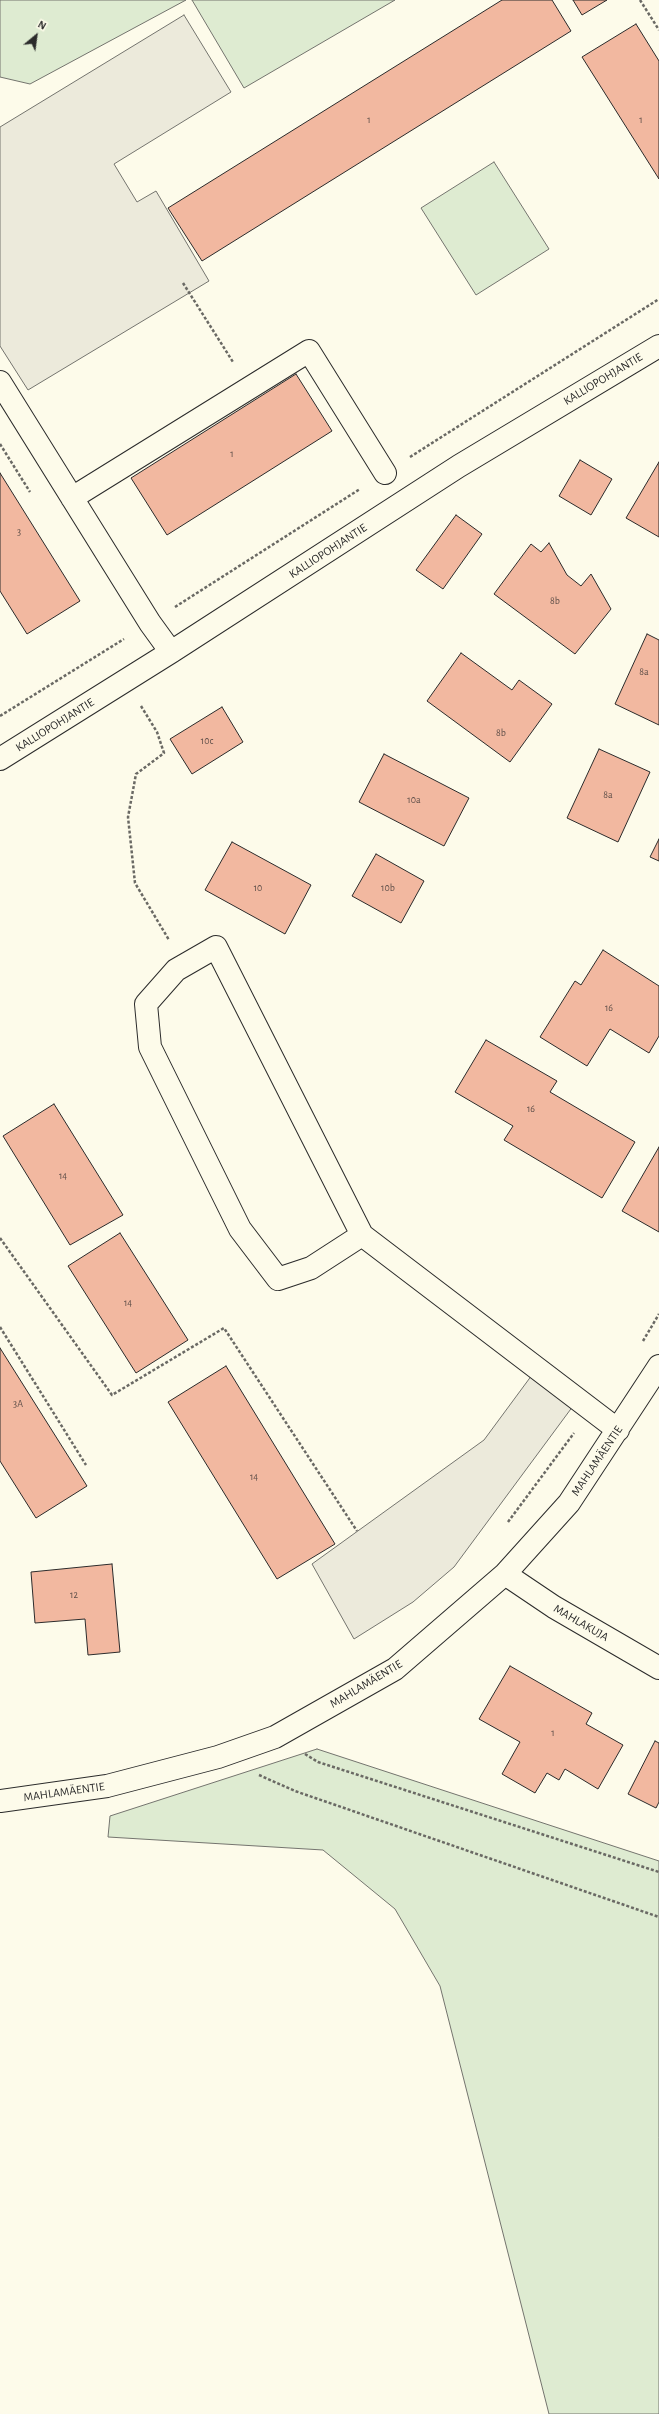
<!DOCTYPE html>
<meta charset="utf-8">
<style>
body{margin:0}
#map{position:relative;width:659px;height:2414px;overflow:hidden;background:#fdfbea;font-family:"Alegreya Sans",sans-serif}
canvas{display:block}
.north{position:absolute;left:16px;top:16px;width:40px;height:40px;-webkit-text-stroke:3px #fdfbea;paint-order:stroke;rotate:29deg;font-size:11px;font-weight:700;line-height:16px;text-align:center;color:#2b2b2b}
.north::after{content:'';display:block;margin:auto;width:14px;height:18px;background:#2b2b2b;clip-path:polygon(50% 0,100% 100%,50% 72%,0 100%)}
</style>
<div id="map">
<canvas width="659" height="2414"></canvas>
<div class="north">N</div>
</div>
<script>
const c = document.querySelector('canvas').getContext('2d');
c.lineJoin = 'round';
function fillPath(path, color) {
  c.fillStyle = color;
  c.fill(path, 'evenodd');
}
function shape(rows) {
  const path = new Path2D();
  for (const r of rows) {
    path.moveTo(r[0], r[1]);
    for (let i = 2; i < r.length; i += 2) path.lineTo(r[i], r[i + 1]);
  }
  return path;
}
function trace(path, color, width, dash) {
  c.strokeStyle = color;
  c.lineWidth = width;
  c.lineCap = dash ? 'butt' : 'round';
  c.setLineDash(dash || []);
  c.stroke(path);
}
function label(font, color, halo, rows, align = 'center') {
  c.font = font + ' "Alegreya Sans",sans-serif';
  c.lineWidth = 3;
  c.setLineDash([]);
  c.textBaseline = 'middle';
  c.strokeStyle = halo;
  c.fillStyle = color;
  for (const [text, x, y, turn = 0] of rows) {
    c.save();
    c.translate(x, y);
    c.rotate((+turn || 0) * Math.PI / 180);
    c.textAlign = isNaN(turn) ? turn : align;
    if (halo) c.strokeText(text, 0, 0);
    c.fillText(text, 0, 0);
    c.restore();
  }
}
const green = shape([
 [0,0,186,0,30,84,0,77,0,0],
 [192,0,395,0,244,88,192,0],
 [494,162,549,249,476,295,421,208,494,162],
 [317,1749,659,1861,659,2414,549,2414,440,1986,395,1909,323,1850,108,1837,110,1816,317,1749]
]);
fillPath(green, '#deebd1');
trace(green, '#74746e', 1);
const parking = shape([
 [184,15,231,92,114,164,137,202,156,191,209,281,28,390,0,346,0,127,184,15],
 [532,1375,576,1402,454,1567,413,1602,354,1639,312,1564,484,1440,532,1375]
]);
fillPath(parking, '#eceadb');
trace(parking, '#74746e', 1);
const building = shape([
 [502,0,552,0,571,31,202,261,168,208,502,0],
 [573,0,607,0,582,15,573,0],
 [636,24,659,61,659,179,582,57,636,24],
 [296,374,332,431,167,535,131,478,296,374],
 [580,460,612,479,591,515,559,496,580,460],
 [659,462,659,537,626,518,659,462],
 [0,473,80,601,27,634,0,591,0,473],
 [456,515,482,534,443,589,416,570,456,515],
 [549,543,567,575,581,586,591,574,611,609,575,654,494,594,531,544,541,552,549,543],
 [647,634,659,640,659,725,615,704,647,634],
 [461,653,512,690,519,680,552,704,510,762,427,701,461,653],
 [222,707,243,742,192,774,170,739,222,707],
 [599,749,650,772,618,842,567,818,599,749],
 [384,754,469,798,444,846,359,802,384,754],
 [659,839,659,861,650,857,659,839],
 [232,842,311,885,285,934,205,890,232,842],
 [376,854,424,881,401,923,352,896,376,854],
 [603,950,659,986,659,1036,649,1053,610,1029,587,1066,540,1037,575,981,581,985,603,950],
 [486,1040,557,1081,550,1092,635,1142,602,1198,504,1140,513,1126,455,1092,486,1040],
 [54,1104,123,1215,70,1245,3,1136,54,1104],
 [659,1147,659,1232,622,1211,659,1147],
 [120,1233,188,1340,136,1373,68,1266,120,1233],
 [0,1348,87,1486,36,1518,0,1461,0,1348],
 [226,1366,335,1544,277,1579,168,1402,226,1366],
 [112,1564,120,1652,88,1655,85,1619,35,1623,31,1572,112,1564],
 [510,1666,592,1713,586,1724,623,1745,598,1789,565,1769,559,1780,547,1773,535,1793,502,1774,520,1742,479,1719,510,1666],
 [655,1741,659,1743,659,1802,656,1808,628,1794,655,1741]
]);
fillPath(building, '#f2b8a0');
trace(building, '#2b2b2b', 1);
const minor = shape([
 [0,382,150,623,171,652],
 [72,498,309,351,385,473],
 [0,759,171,652,459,466,659,346],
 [362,1235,216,947,176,970,146,1004,150,1047,240,1229,278,1279,311,1268,362,1235,618,1430],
 [505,1574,554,1607,659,1668],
 [0,1801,107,1786,218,1757,275,1737,395,1669,505,1574,569,1503,659,1366]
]);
trace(minor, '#2b2b2b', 24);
trace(shape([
 [640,0,659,30],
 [183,283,233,362],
 [0,444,30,492],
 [410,457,659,299],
 [175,607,360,489],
 [141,706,157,732,164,753,136,774,128,817,135,883,169,940],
 [0,716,124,639],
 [0,1238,112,1395,224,1328,357,1531],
 [0,1327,86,1465],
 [643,1341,659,1314],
 [508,1522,574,1433],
 [305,1754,318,1762,659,1872],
 [259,1775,295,1791,659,1917]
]), '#6a6964', 2.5, [3, 2]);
trace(minor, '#fdfbea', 22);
label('10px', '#5d4e48', null, [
 ["1",369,120],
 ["1",641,120],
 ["1",232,454],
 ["3",19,532],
 ["8b",555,601],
 ["8a",644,672],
 ["8b",501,733],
 ["10c",207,741],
 ["8a",608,795],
 ["10a",414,800],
 ["10",258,888],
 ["10b",388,888],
 ["16",609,1008],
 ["16",531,1109],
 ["14",63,1176],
 ["14",128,1303],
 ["3A",18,1404],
 ["14",254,1477],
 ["12",74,1595],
 ["1",553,1733]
]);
label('12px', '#2b2b2b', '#fdfbea', [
 ["KALLIOPOHJANTIE",603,379,-31],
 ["KALLIOPOHJANTIE",328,551,-33],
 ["KALLIOPOHJANTIE",55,725,-32],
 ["MAHLAMÄENTIE",597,1461,-56],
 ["MAHLAKUJA",581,1623,30],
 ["MAHLAMÄENTIE",366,1684,-31],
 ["MAHLAMÄENTIE",64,1792,-8]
]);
</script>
